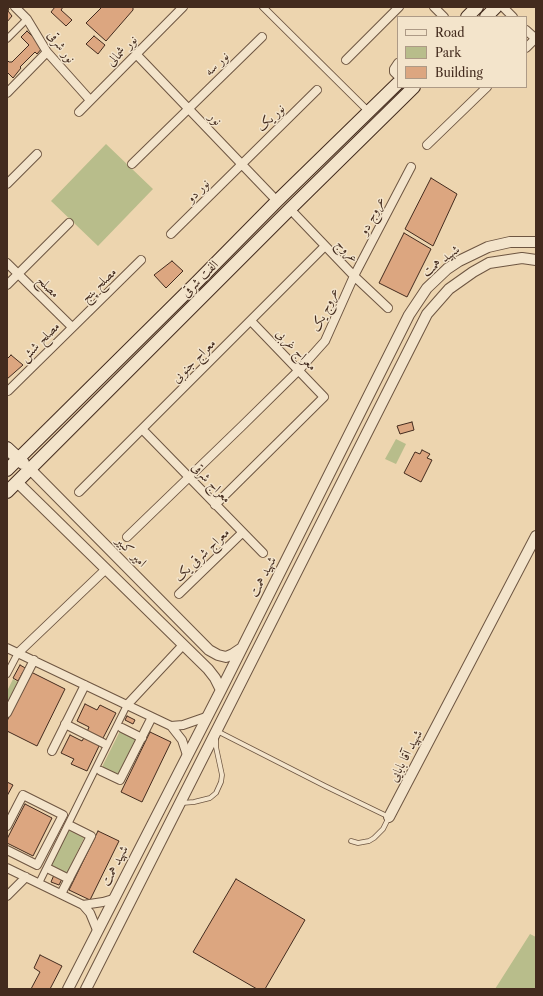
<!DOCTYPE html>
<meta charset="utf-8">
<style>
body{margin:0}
#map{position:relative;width:543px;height:996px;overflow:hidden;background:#edd5af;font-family:"Libre Caslon Text",serif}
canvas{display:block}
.frame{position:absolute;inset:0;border:8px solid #432b1e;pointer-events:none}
.legend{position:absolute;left:397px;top:16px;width:130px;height:72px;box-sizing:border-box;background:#f3e4cb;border:1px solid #ad9a86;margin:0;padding:5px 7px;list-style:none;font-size:12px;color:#432b1e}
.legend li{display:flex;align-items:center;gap:8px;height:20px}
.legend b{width:20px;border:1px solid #ad9a86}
</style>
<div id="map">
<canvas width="543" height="996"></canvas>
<div class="frame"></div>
<ul class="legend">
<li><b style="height:5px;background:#f3e4cb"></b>Road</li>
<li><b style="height:11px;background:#b8bd8b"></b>Park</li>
<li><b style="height:11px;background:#dca680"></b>Building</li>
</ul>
</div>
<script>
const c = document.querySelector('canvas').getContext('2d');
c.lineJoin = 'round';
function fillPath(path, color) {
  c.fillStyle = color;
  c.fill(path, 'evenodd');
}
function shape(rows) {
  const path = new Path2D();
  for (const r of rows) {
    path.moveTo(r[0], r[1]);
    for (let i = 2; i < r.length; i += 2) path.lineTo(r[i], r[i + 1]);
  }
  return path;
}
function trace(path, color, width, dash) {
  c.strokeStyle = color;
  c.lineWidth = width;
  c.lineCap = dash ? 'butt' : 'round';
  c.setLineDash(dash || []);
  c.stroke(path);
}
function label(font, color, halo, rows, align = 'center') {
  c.font = font + ' "Libre Caslon Text",Amiri,serif';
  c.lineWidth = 3;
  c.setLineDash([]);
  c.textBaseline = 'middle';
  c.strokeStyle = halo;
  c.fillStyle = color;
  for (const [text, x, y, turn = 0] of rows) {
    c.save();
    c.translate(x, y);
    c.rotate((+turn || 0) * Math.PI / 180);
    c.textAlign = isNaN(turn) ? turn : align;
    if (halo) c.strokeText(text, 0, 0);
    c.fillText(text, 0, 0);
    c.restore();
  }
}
fillPath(shape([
 [106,144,153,189,98,246,51,201],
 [396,439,406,444,396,464,385,459],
 [13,679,18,682,7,704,7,691],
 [120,731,136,739,119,775,102,767],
 [68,830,84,838,67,873,51,865],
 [530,934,536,937,536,989,495,989]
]), '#b8bd8b');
const building = shape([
 [7,7,9,9,8,11,12,16,7,22,7,7],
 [55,7,63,7,61,10,72,20,66,26,51,12,55,7],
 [102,7,133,7,133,10,106,41,86,23,102,7],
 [27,31,43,47,37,54,35,52,20,67,21,68,13,78,7,72,7,60,9,62,12,62,29,45,21,37,27,31],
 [94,36,105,45,98,54,86,44,94,36],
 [431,178,457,194,433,246,405,229,431,178],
 [404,233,431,249,407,297,379,283,404,233],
 [172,261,183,271,166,288,154,275,172,261],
 [11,355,23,365,7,379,7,359,11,355],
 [412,422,414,430,400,434,397,426,412,422],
 [422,450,430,454,427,458,432,460,421,482,404,473,415,452,420,454,422,450],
 [20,665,27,669,23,672,18,681,13,678,20,665],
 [31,672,65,689,37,746,7,731,7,721,31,672],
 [85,704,97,710,100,705,116,713,102,740,87,732,89,727,77,721,85,704],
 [127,716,135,720,133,724,125,720,127,716],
 [150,732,171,742,142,802,121,792,150,732],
 [70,735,82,741,85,736,100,744,87,771,71,764,74,759,61,753,70,735],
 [7,782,13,785,7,796,7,782],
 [25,804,52,818,33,856,7,843,7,839,25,804],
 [98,831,119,841,90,900,69,890,98,831],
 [54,875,62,879,59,885,51,882,54,875],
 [236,879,305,920,265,989,257,989,193,952,236,879],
 [40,955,62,966,50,989,31,989,40,972,34,968,40,955]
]);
fillPath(building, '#dca680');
trace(building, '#432b1e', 1);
const service = shape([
 [217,731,325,786,389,817,383,829,374,838,369,841,358,843,351,841],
 [182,803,194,802,210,798,216,793,221,782,222,775,216,747,216,738]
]);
const pedestrian = shape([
 [263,7,368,111],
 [7,39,27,19],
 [7,674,18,653],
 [39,883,127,705]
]);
const minor = shape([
 [15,7,27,19,47,52,90,100],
 [434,7,444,17],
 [503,7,513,17],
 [526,30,536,39],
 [526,48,536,38],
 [136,54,277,201],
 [346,60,399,7],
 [398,63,394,69,394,72,398,76],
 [7,93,47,52],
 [79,112,183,7],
 [427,145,487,87],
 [132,164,262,37],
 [7,184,37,154],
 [290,209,354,276,388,308],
 [171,234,317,90],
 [7,263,72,327],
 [7,285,69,223],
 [8,391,141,260],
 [142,429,263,553],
 [79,492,325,246],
 [215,505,324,397,251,321],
 [127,537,241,427,299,370,325,341,354,276,411,167],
 [179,594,242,533],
 [7,648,171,726],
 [18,653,106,569],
 [127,705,183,645],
 [7,713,34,660],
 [65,724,103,743],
 [122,728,142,738],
 [52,751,85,685],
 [187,755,182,740,171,726,183,725,206,717],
 [101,771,120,780,152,717],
 [7,826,23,795,63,815,37,865,7,850],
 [7,868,83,905],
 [49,869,69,879],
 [61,894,91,836,71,826],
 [7,896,26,877],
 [97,930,90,913,83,905,103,902,113,899]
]);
const tertiary = shape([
 [30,469,209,650,218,655,226,657,233,654,242,648],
 [17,482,208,669,215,678,221,690],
 [389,817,536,536],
 [68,989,221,690,409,315,427,288,447,269,459,261,488,247,510,242,536,242],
 [86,989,427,314,449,289,473,272,489,263,522,258,536,260]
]);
const secondary = shape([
 [467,17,477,7],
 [486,17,496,7],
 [7,448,23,463],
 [7,470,197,282,277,201,398,83],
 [7,492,290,209,414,87]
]);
trace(service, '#6e5642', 5.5);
trace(pedestrian, '#6e5642', 8);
trace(minor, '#6e5642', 10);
trace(tertiary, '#6e5642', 12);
trace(secondary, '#432b1e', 14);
trace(service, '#f3e4cb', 4);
trace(pedestrian, '#f3e4cb', 6);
trace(minor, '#f3e4cb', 8);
trace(tertiary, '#f3e4cb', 10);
trace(secondary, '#f3e4cb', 12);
label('13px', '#432b1e', '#f3e4cb', [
 ["نور شرقی",61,47,53],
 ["نور شمالی",122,51,-45],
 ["نور سه",217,64,-44],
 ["نور یک",271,118,-44],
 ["نور",215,119,46],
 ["نور دو",198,191,-45],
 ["عروج دو",372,216,-63],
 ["عروج",347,251,46],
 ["شهید همت",441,261,-37],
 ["الفت شرقی",200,279,-45],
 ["مصلح پنج",99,285,-44],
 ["مصلح",48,287,44],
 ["عروج یک",325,310,-65],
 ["مصلح شش",40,342,-45],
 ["معراج غربی",296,350,46],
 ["معراج جنوبی",194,361,-45],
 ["معراج شرقی",211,483,46],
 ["امیر کبیر",131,552,45],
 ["معراج شرقی یک",202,555,-44],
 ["شهید همت",263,577,-63],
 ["شهید آقا بابایی",406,756,-62],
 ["شهید همت",115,866,-63]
]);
</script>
